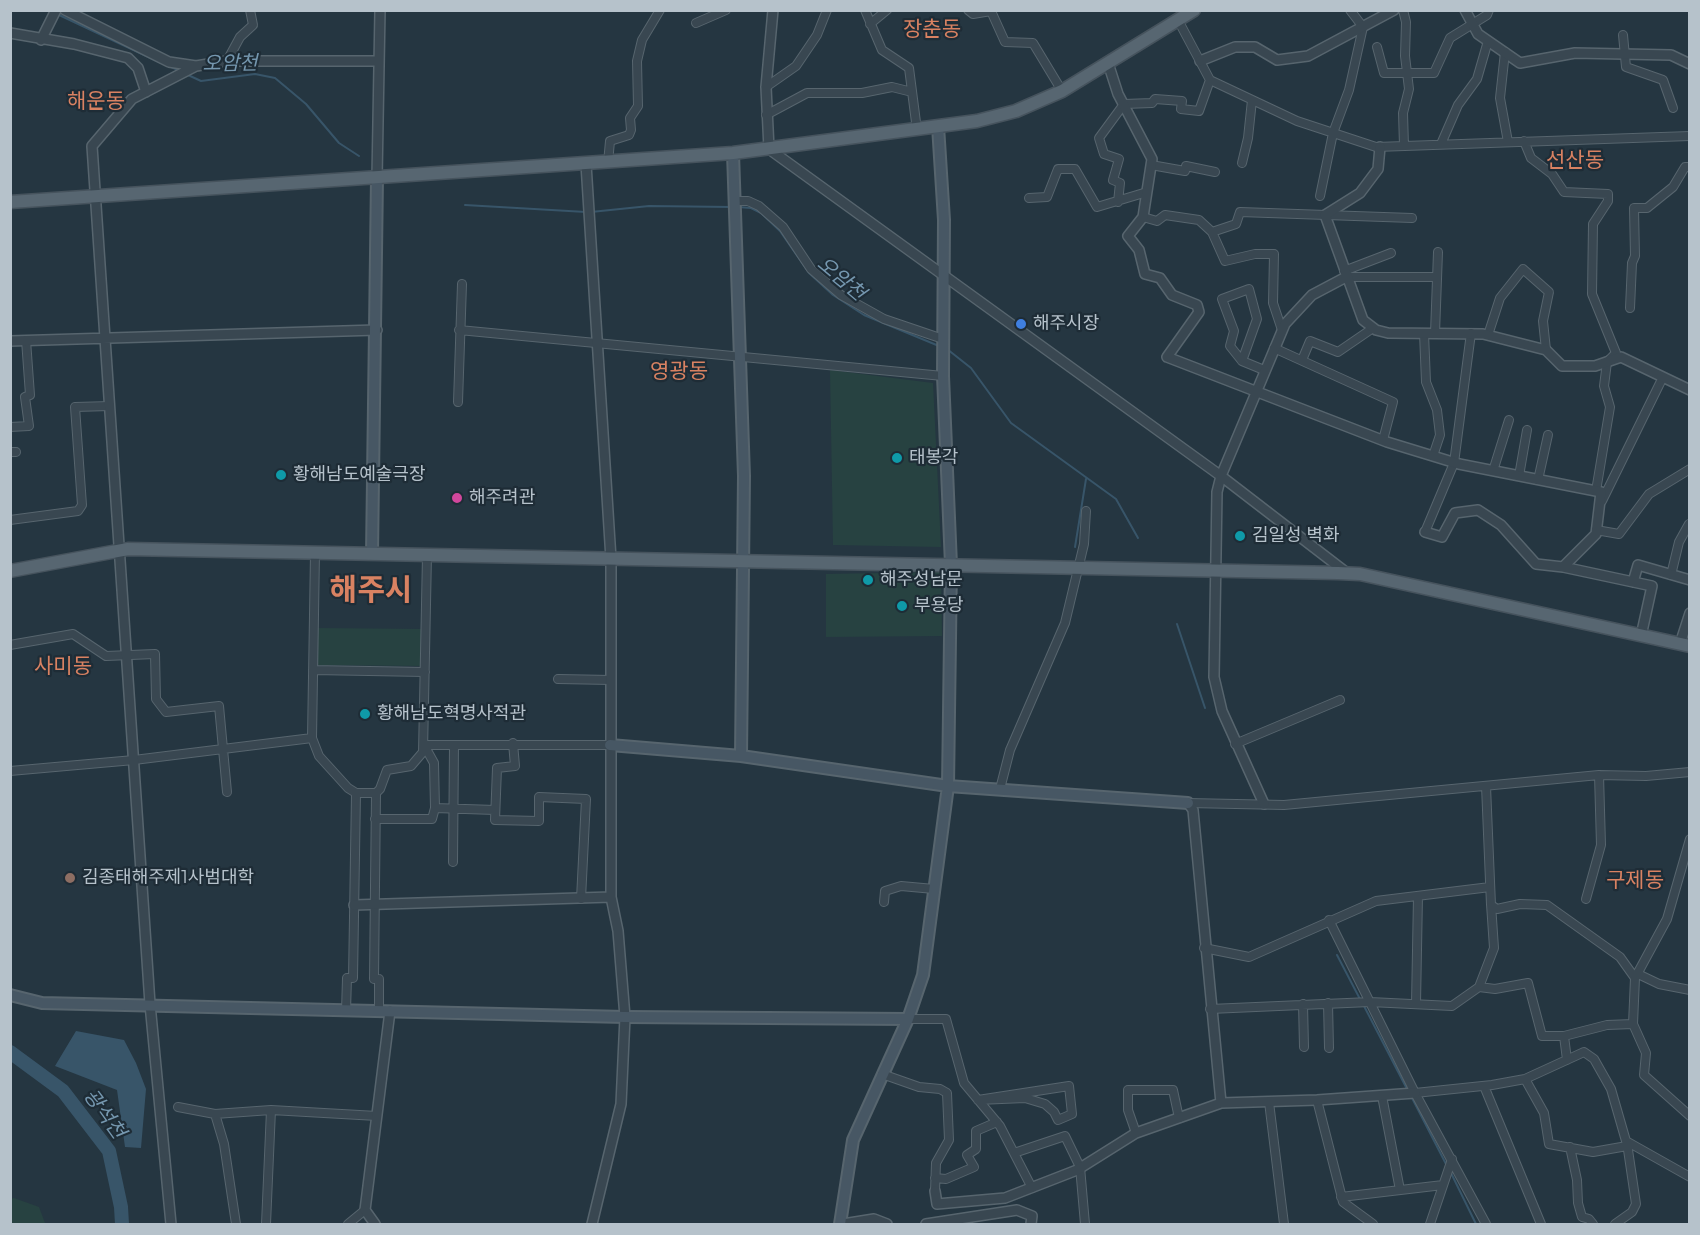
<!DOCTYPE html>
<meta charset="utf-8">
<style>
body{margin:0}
#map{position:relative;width:1700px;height:1235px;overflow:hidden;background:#253641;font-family:Montserrat,sans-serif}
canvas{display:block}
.frame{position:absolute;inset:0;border:12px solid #b6c2cb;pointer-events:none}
</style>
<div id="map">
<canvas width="1700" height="1235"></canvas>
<div class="frame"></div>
</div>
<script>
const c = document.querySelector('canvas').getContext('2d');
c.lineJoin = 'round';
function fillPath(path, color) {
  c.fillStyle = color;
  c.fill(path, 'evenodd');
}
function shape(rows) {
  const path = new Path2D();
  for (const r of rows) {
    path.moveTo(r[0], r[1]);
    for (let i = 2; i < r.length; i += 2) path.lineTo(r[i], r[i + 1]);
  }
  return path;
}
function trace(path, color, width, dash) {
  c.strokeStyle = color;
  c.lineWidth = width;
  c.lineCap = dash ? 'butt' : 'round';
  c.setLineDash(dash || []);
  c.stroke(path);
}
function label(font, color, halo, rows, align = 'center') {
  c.font = font + ' Montserrat,"Noto Sans KR",sans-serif';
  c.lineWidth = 4.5;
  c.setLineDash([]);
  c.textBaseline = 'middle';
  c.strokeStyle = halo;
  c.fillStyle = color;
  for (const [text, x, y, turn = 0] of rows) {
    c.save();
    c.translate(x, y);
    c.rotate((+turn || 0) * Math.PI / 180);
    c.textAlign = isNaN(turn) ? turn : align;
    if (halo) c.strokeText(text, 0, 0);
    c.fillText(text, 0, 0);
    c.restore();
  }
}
fillPath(shape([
 [830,370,933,383,941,547,833,545],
 [941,572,942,636,826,637,826,574],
 [317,628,423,629,422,666,316,665],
 [14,1198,39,1207,45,1223,11,1224,11,1199]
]), '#274241');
fillPath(shape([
 [76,1031,124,1040,136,1063,146,1089,141,1148,125,1147,117,1090,55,1066]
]), '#385569');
trace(shape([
 [57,14,161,63],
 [169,66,180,71],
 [188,75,201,81,255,74,275,78,306,104,339,143,359,156],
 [465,205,586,212],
 [738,207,751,208,761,213,780,231,809,273,833,295,864,315,939,346],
 [591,212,649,206,732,207],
 [947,349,971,368,1011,423,1116,499,1138,538],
 [1075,547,1086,479],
 [1177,624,1205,708],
 [1337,955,1361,1001],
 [1364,1006,1408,1091],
 [1411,1096,1447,1166],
 [1451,1173,1476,1224]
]), '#385569', 2);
trace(shape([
 [10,1052,63,1091,109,1151,121,1207,122,1224]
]), '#385569', 14);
const minor = shape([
 [865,10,882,50,909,68,917,130],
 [968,10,973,14,991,11,1005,42,1033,43,1062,91],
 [1403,10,1406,22,1405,56,1409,89,1403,113,1404,146],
 [1178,20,1210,80,1297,121,1376,147,1690,136],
 [696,23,726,10],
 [870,24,887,10],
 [1623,35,1626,67,1663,80,1673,108],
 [1377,47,1384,73,1434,73,1450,38,1487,15,1489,10],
 [1505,52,1500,98,1508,142],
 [227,61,240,37,253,25,250,10],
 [766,87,796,66,817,35,827,10],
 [766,115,807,93,862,93,892,87,912,92],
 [1524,141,1531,158,1552,174,1564,192,1608,194,1608,201,1593,224,1592,294,1616,353,1607,362,1604,386,1610,407,1596,491],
 [1441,144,1458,105,1477,79,1488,41],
 [608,163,610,141,629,135,631,130,630,118,638,106,637,61,642,40,660,10],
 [1242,163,1248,138,1252,100],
 [1151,165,1185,171,1186,166,1215,172],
 [1320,196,1333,133,1349,90,1363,27,1350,10],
 [1029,198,1047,197,1058,169,1075,169,1097,207,1147,192],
 [736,201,748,201,759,206,783,227,811,269,841,295,884,319,943,339],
 [1118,202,1120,183,1113,180,1119,159,1104,154,1099,138,1124,104,1152,103,1155,99,1182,101,1181,109,1199,111,1210,80],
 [1143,217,1157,221,1165,215,1199,220,1212,232,1236,224,1240,212,1412,218],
 [1212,232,1225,261,1255,254,1274,254,1273,303,1282,330],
 [1344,271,1391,253],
 [1346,277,1437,277],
 [1630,308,1632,263,1635,256,1634,208,1647,208,1673,187,1685,167,1690,167],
 [459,330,943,376],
 [1424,333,1426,382,1437,410,1440,435,1433,456],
 [1435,333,1438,252],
 [1488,335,1500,298,1523,269,1549,292,1543,321,1546,350],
 [1274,348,1393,402,1383,440],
 [1302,360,1310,341,1338,352,1373,328],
 [1242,361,1257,319,1249,289,1222,299,1234,331,1230,346,1242,361,1264,370],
 [458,402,462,284],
 [10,427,29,426,25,397,30,395,26,340],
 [10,452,16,452],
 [1493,471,1509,420],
 [1519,476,1527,430],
 [1538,480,1548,435],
 [1602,501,1663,377],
 [10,520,78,511,82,505,75,407,110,406],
 [1596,530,1619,534,1649,494,1690,469],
 [1425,532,1454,463,1471,333],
 [315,553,312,738,319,756,348,788,356,793,376,793,380,789,387,770,411,766,423,752,427,555],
 [1671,575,1679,542,1689,524],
 [10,645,73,634,106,656,155,654,156,699,166,712,219,706,227,792],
 [313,670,425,672],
 [558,679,611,680],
 [513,743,515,766,497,768,495,820,539,821,539,797,586,799,581,899],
 [1235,744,1340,700],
 [424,745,610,745],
 [10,771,134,760,312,738],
 [1486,786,1491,905,1497,909,1520,904,1547,905,1620,957,1635,978,1633,1024,1646,1053,1644,1075,1690,1116],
 [1000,789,1010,750,1065,623,1084,544,1086,511],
 [376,793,374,979,379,979,379,1011],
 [1188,803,1284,805,1599,775,1646,776,1690,772],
 [435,808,495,810],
 [375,819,432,819,435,808,434,763,424,745],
 [453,862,454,745],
 [1586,899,1601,845,1599,775],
 [884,902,885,891,901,886,934,889],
 [1329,920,1415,1093,1486,1224],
 [1204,948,1249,957,1376,901,1490,887],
 [1638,974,1659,984,1690,990],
 [1635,978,1667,919,1690,839],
 [1479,987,1494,948,1491,904],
 [1328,1003,1329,1048],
 [1303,1004,1304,1047],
 [1416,1004,1418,896],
 [1210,1009,1370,1002,1452,1006,1479,987,1495,989,1528,983,1542,1036,1564,1036,1567,1060],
 [346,1011,347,978,353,978,356,793],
 [908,1019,946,1019,964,1083,1000,1126,1032,1188],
 [1564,1036,1607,1025,1633,1024],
 [882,1074,919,1087,940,1089,947,1093,949,1140,936,1163,935,1191],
 [1525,1079,1544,1113,1549,1144,1593,1152,1627,1146],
 [1069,1086,1072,1114,1058,1120,1054,1112,1045,1104,1025,1098,978,1100,1069,1086],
 [1484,1086,1541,1224],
 [1415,1093,1492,1085,1525,1079,1584,1052,1594,1059,1611,1089,1626,1141,1690,1177],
 [1382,1096,1400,1190],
 [1317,1100,1343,1202,1373,1224],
 [1269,1102,1284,1224],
 [178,1107,215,1114,271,1110,377,1116],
 [215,1114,224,1144,236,1224],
 [1136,1133,1128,1110,1128,1090,1173,1090,1179,1118],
 [1570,1147,1577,1180,1578,1203,1582,1217,1589,1219,1593,1224],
 [1014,1153,1065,1136,1080,1167,1085,1224],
 [935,1178,946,1179,974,1167,967,1155,976,1149,976,1131,997,1122],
 [1341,1197,1443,1185],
 [266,1224,271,1110],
 [348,1224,365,1210],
 [1430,1224,1452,1159],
 [1615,1224,1632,1212,1636,1204,1627,1143]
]);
const tertiary = shape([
 [65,10,169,62,196,66],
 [773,10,766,87,769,149,1221,476,1347,573],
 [1465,10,1478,34,1520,63,1575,53,1671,55,1690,64],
 [10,33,74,44,128,58,138,68,146,92],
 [41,40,56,10],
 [1200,61,1235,47,1255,47,1277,60,1308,56,1394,10],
 [1108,63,1118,94,1152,159,1143,217,1128,236,1139,250,1145,274,1160,278,1172,295,1197,305,1199,312,1167,357,1387,442,1459,464,1601,492,1596,534,1563,567,1536,564,1501,525,1478,510,1455,513,1442,537,1425,532],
 [1380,147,1378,169,1360,193,1325,215,1363,320,1376,330,1388,333,1483,334,1546,350,1562,366,1595,366,1621,357,1690,390],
 [586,164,611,559,611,897,618,931,625,1017,621,1104,592,1224],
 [377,178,380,10],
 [10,341,377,330],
 [1563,567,1652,586,1641,636],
 [1633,582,1638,565,1690,580],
 [1680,644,1690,613],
 [1188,803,1193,810,1221,1103],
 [1264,804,1222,711,1214,677,1217,492,1221,476,1285,324,1312,295,1346,277],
 [354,905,611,897],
 [935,1191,937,1204,1005,1198,1077,1170,1136,1133,1221,1103,1317,1100,1415,1093],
 [171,1224,150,1004,92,146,132,99,196,66,227,61,379,61],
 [375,1224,365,1210,390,1011],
 [843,1224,874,1219,887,1224],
 [926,1224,1017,1210,1032,1216,1031,1224]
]);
const secondary = shape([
 [733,153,744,476,741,756],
 [372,554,377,178],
 [610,745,741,756,948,786,1188,803],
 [10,995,42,1003,625,1017,908,1019],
 [840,1224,853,1140,908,1019,923,975,948,786,951,565,943,376,944,220,938,126]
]);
const primary = shape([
 [10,202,733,153,977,121,1016,111,1062,91,1194,10],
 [10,571,128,549,1338,573,1360,574,1690,646]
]);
trace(minor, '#57656e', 10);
trace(tertiary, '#57656e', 12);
trace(secondary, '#57656e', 14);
trace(primary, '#46535d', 15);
trace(minor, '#394751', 8);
trace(tertiary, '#394751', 9);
trace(secondary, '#475764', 10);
trace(primary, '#576671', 12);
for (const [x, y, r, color] of [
 [1021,324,6,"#3f7fe0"],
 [897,458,6,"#0f9aa8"],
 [281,475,6,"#0f9aa8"],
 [457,498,6,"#d1479c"],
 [1240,536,6,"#0f9aa8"],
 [868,580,6,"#0f9aa8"],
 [902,606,6,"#0f9aa8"],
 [365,714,6,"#0f9aa8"],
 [70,878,6,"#8d6e63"]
]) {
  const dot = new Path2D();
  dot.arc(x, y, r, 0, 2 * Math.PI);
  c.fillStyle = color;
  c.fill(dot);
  trace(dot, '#1e2c36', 2);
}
label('18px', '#b6c2cb', '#1e2c36', [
 ["해주시장",1033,324],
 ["태봉각",909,458],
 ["황해남도예술극장",293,475],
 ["해주려관",469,498],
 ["김일성 벽화",1252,536],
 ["해주성남문",880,580],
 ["부용당",914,606],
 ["황해남도혁명사적관",377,714],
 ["김종태해주제1사범대학",82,878]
], 'left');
label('italic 20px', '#7597af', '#1e2c36', [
 ["오암천",230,64,-1],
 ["오암천",841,279,40],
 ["광석천",104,1114,54]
]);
label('21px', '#d98262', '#1e2c36', [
 ["장춘동",932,30],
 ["해운동",96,102],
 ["선산동",1575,161],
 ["영광동",679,372],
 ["사미동",63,667],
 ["구제동",1635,881]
]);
label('bold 30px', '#d98262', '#1e2c36', [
 ["해주시",371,591]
]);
</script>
